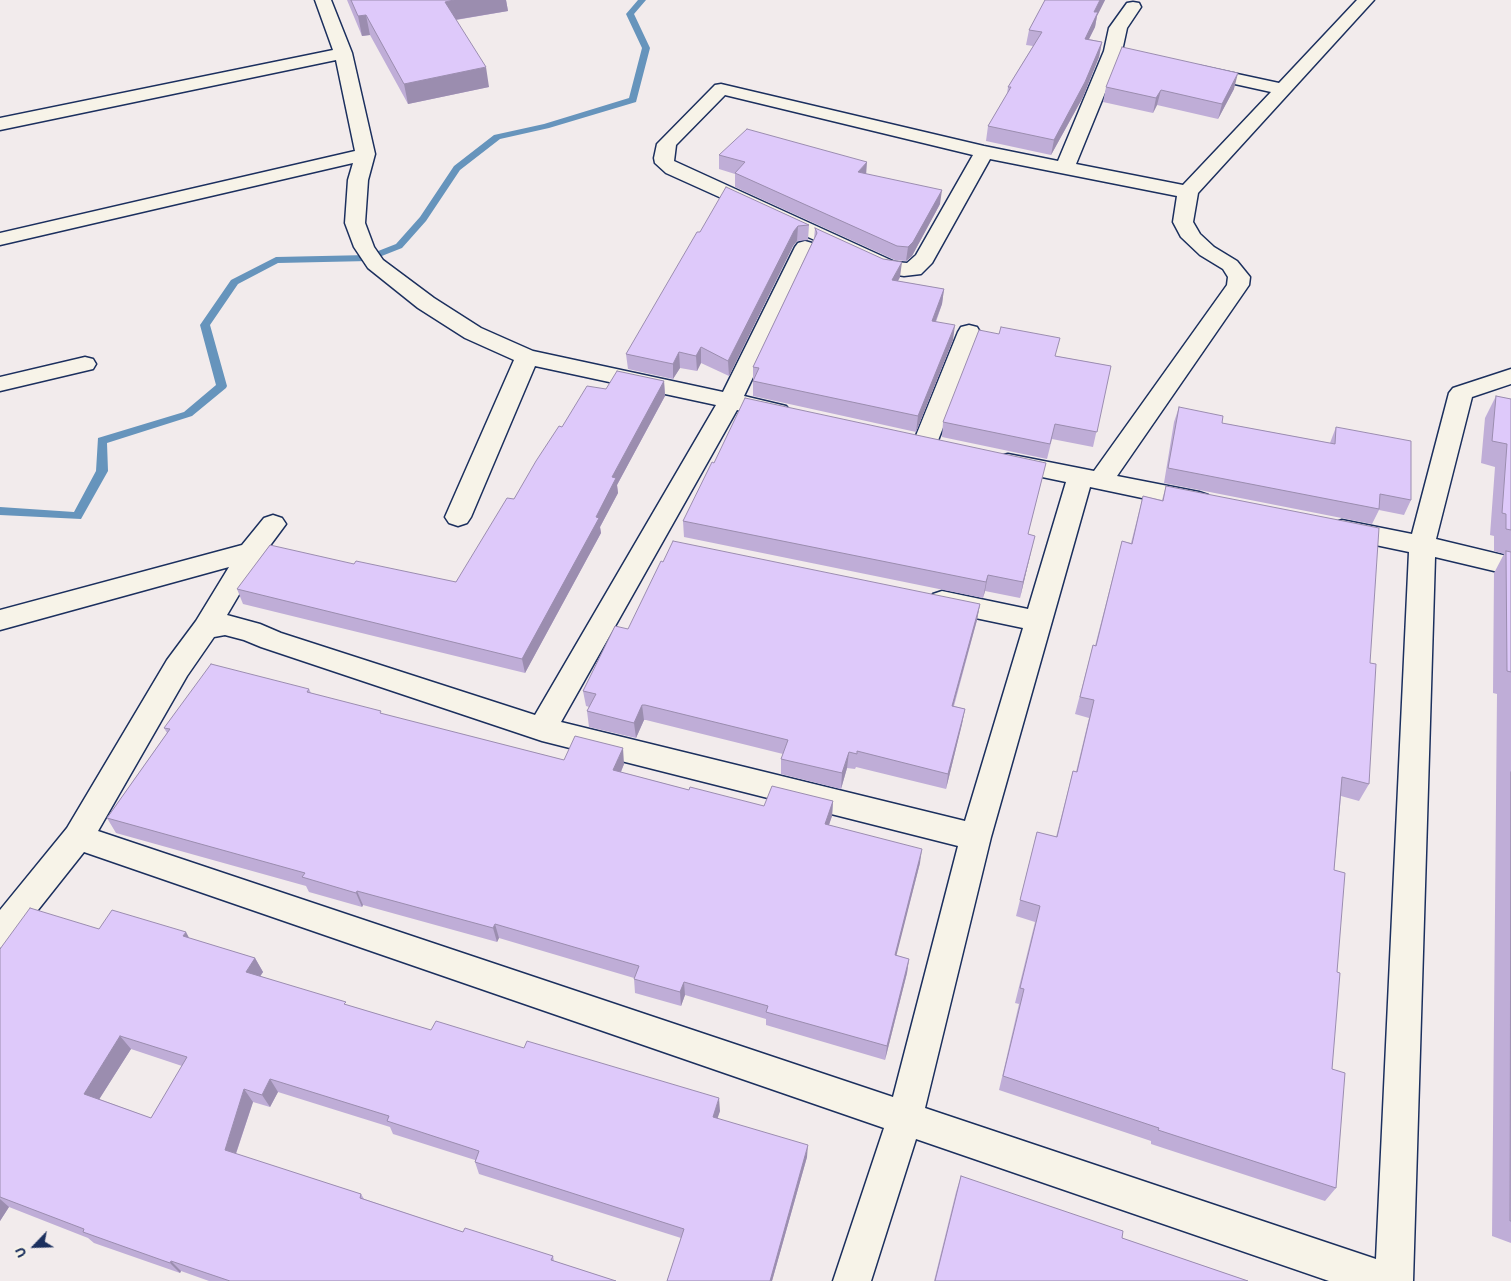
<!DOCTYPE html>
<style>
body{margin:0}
#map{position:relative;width:1511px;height:1281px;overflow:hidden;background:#f2ebec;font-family:Itim,sans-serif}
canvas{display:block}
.north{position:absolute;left:10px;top:1221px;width:50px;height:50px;-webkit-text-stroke:4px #f7f3e8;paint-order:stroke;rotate:246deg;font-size:14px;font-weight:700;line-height:20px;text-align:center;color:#1b2f5e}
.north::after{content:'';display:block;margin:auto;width:18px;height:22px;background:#1b2f5e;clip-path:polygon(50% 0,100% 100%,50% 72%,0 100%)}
</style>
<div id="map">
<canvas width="1511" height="1281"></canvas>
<div class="north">U</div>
</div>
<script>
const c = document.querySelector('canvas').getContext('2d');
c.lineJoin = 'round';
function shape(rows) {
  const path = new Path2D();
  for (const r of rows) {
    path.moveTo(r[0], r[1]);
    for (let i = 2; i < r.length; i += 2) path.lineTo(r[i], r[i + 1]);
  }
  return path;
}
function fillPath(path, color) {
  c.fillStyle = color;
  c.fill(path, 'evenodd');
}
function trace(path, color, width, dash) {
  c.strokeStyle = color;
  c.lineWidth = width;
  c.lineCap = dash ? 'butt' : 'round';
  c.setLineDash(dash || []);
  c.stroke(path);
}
fillPath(shape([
 [638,0,646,0,634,14,650,48,636,102,549,128,500,139,460,170,426,221,402,248,369,261,278,263,238,284,210,325,227,386,226,388,192,416,107,443,108,471,81,519,0,515,0,507,74,512,96,471,98,438,184,412,216,385,200,325,231,280,276,257,368,255,396,244,420,217,454,166,494,135,544,124,629,98,642,48,626,14,638,0]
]), '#6694bc');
const minor = shape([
 [315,0,331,0,352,53,375,154,368,180,365,223,374,247,383,260,434,298,481,328,533,351,723,392,795,247,798,243,805,241,812,243,815,247,744,396,786,406,790,411,786,416,778,419,737,410,561,722,965,821,1023,628,942,611,933,608,929,601,933,594,942,591,1028,609,1066,482,999,468,996,462,999,456,1008,454,1094,471,1227,285,1228,277,1223,269,1200,255,1181,237,1173,222,1177,196,990,159,932,263,921,274,904,276,890,274,666,173,655,163,654,158,657,144,715,85,721,84,984,146,1058,161,1104,51,1109,28,1127,3,1133,2,1139,3,1141,7,1127,28,1122,51,1076,164,1183,185,1271,92,1194,75,1191,71,1194,67,1200,66,1279,83,1357,0,1374,0,1198,193,1193,222,1200,234,1214,247,1237,261,1250,277,1249,285,1117,476,1199,492,1208,495,1212,501,1208,507,1199,510,1090,487,991,837,925,1108,1376,1259,1409,552,1342,538,1333,535,1329,529,1333,523,1342,520,1412,534,1449,393,1453,388,1511,369,1511,384,1472,397,1436,539,1511,557,1511,575,1435,557,1413,1281,1329,1281,916,1139,871,1281,833,1281,884,1128,84,852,11,944,0,948,0,910,67,828,167,660,196,621,229,567,0,630,0,610,242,545,264,518,273,515,282,518,286,524,260,559,227,615,260,624,281,633,535,715,716,405,535,366,471,517,467,523,458,526,449,523,445,517,514,360,465,338,418,308,368,268,354,247,345,223,348,180,353,163,0,245,0,233,355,151,336,60,0,130,0,118,333,50,315,0],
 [725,95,973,155,916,255,907,263,895,262,674,161,676,145,725,95],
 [225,635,244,640,261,647,542,741,958,846,893,1097,98,831,187,676,214,637,225,635],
 [969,325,977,327,980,332,937,443,934,449,925,451,916,449,913,443,958,332,961,327,969,325],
 [85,357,93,359,96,364,93,369,0,391,0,377,85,357]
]);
trace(minor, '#1b2f5e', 3);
fillPath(minor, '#f7f3e8');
fillPath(shape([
 [347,0,506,0,508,11,456,20,489,87,408,104,370,35,362,36],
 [1045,0,1105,0,1097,16,1095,27,1089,39,1102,42,1099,57,1083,97,1051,155,986,141,988,126,1007,94,1008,87,1033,46,1026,45,1029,30],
 [1106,87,1234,89,1218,119,1157,105,1153,113,1103,102],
 [719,155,866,174,940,204,912,256,906,261,895,260,735,187,735,174,719,169],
 [809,225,808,240,797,241,793,246,729,376,701,363,697,371,680,368,673,379,628,369,626,354,700,232],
 [815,228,900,277,898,281,944,289,942,304,936,322,953,340,916,432,753,396,753,367,814,239],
 [1056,356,1111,366,1093,447,1052,439,1047,459,942,437,943,422],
 [664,381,665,396,617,485,618,493,600,527,601,533,525,673,243,604,237,589,354,564,456,582,514,499,562,427,606,389],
 [1496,396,1511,399,1511,1243,1492,1236,1497,694,1493,693,1494,573,1504,554,1494,551,1494,536,1490,535,1495,467,1481,463,1485,418],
 [1179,407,1222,423,1330,443,1336,427,1411,500,1404,515,1379,510,1372,524,1164,483,1174,422],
 [714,463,1042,479,1028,534,1031,552,1020,598,985,591,983,598,684,537,683,521],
 [1166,486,1370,663,1369,784,1359,801,1341,796,1334,870,1337,972,1332,1069,1336,1188,1325,1201,1151,1144,1151,1141,999,1090,1019,1004,1015,1003,1035,922,1016,916,1037,832,1056,837,1073,771,1076,772,1089,718,1075,714,1093,645,1095,646,1122,541,1131,543,1143,496,1162,500],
 [980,604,977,620,954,706,965,709,962,724,946,789,856,767,855,769,847,768,841,789,781,774,781,759,783,754,646,720,644,720,636,738,589,727,587,711,589,707,586,706,583,691,628,629],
 [309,689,311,693,382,714,564,760,624,764,621,772,689,790,764,806,833,801,832,816,829,825,920,863,896,955,909,959,907,973,885,1060,766,1025,766,1019,685,995,681,1006,635,993,634,978,499,938,497,942,363,905,362,907,309,892,306,886,116,833,107,818,167,733,164,728],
 [99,929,189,938,255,958,263,972,260,976,347,1005,431,1030,720,1111,717,1118,807,1157,772,1281,667,1281,681,1238,479,1174,475,1162,475,1160,393,1134,390,1127,278,1092,270,1107,253,1102,236,1154,361,1194,364,1199,463,1232,553,1256,554,1261,616,1281,209,1281,181,1271,180,1273,94,1243,88,1238,9,1207,0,1221,0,949],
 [131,1049,182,1066,151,1118,99,1099],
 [961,1176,1122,1238,1248,1281,934,1281,956,1192]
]), '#bfadd7');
fillPath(shape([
 [454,0,506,0,508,11,448,21,445,2],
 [1100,0,1105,0,1097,16,1095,27,1082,53,1085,39,1094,12],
 [366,15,370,35,362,36,358,16],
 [1102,42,1099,57,1083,97,1051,155,1054,140],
 [486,67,489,87,408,104,404,84],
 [1238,73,1234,89,1218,119,1222,104],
 [1161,90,1157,105,1153,113,1156,98],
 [867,162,866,176,858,172],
 [942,190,940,204,912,256,906,261,908,247],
 [798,226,797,241,793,246,729,376,728,361,794,231],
 [902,262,900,277,890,295,892,280],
 [944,289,942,304,930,336,932,321],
 [955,325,953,340,916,432,918,416],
 [701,347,701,363,697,371,696,356],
 [679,352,680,368,673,379,673,364],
 [664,381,665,396,617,485,618,493,600,527,601,533,525,673,522,659,596,517,612,477],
 [1035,536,1031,552,1020,598,1023,582],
 [988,575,985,591,983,598,986,582],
 [980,604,977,620,949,721,952,706],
 [642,705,644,720,636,738,634,723],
 [965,709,962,724,946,789,948,774],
 [623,748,624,764,615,786,613,770],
 [849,752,847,768,841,789,842,773],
 [833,801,832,816,824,839,825,824],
 [922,849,920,863,893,969,895,955],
 [357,891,363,905,362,907,356,893],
 [495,924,499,938,497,942,493,928],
 [186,932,194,947,183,936],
 [255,958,263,972,254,986,246,972],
 [909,959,907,973,885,1060,887,1046],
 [684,982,685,995,681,1006,680,992],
 [120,1036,131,1049,95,1106,84,1094],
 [270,1079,278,1092,270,1107,262,1095],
 [244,1089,253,1102,233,1162,225,1150],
 [719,1098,720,1111,714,1129,713,1117],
 [808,1145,807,1157,772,1281,770,1281],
 [0,1199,9,1207,0,1221],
 [171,1261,181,1271,180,1273,170,1263]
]), '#9b8daf');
const building = shape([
 [351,0,454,0,445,2,486,67,404,84,366,15,358,16,351,0],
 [1045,0,1100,0,1094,12,1098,12,1085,39,1102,42,1085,82,1054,140,988,126,1011,87,1008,87,1042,32,1029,30,1045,0],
 [1122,47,1238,73,1222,104,1161,90,1156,98,1106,87,1122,47],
 [747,129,867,162,858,172,942,190,913,242,908,247,897,246,735,173,745,162,719,155,747,129],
 [726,187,809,225,798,226,794,231,728,361,701,347,696,356,679,352,673,364,626,354,697,232,700,232,726,187],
 [815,228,883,259,902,262,892,280,944,289,932,321,955,325,918,416,753,381,759,368,753,367,817,233,815,228],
 [1001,327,1060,338,1055,356,1111,366,1097,432,1055,424,1050,444,943,422,979,330,999,334,1001,327],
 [617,371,664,381,612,477,616,478,596,517,599,518,522,659,237,589,270,545,354,564,356,561,456,582,507,498,514,499,536,461,559,426,562,427,587,386,606,389,617,371],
 [1496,396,1511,399,1511,530,1506,529,1506,514,1502,513,1507,444,1492,441,1496,396],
 [745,398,1046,463,1028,534,1035,536,1023,582,988,575,986,582,683,521,712,462,714,463,745,398],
 [1179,407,1223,416,1222,423,1335,444,1336,427,1411,441,1411,500,1380,494,1379,509,1168,468,1179,407],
 [1166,486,1379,528,1370,663,1376,664,1369,784,1342,777,1334,870,1345,873,1337,972,1340,973,1332,1069,1345,1073,1336,1188,1158,1130,1159,1128,1003,1076,1024,989,1020,988,1040,906,1020,900,1037,832,1057,837,1073,771,1077,772,1094,700,1080,697,1093,645,1096,646,1122,541,1132,544,1143,496,1163,501,1166,486],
 [673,541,980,604,952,706,965,709,948,774,857,751,857,754,849,752,842,773,781,759,788,740,645,705,642,705,634,723,587,711,596,694,583,691,615,626,628,629,661,561,663,562,673,541],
 [1506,551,1511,552,1511,672,1507,671,1506,551],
 [211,664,309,689,307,692,381,711,380,713,564,760,575,736,623,748,613,770,689,790,690,787,764,806,772,786,833,801,825,824,922,849,895,955,909,959,887,1046,766,1012,768,1006,684,982,680,992,634,979,639,966,495,924,493,928,357,891,356,893,302,877,305,873,107,818,170,729,164,728,211,664],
 [1511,772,1511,1221,1510,1221,1511,772],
 [30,908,99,929,112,910,186,932,183,936,255,958,246,972,346,1002,344,1004,431,1030,436,1021,524,1048,527,1041,719,1098,713,1117,808,1145,770,1281,667,1281,684,1229,475,1162,479,1151,387,1121,389,1116,270,1079,262,1095,244,1089,225,1150,361,1194,360,1198,463,1232,465,1228,553,1256,551,1260,616,1281,230,1281,171,1261,170,1263,83,1232,84,1229,0,1197,0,949,30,908],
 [120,1036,187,1057,151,1118,84,1094,120,1036],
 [961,1176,1123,1231,1122,1238,1248,1281,935,1281,961,1176]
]);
fillPath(building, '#dec9fa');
trace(building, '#9b8daf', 1);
</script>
